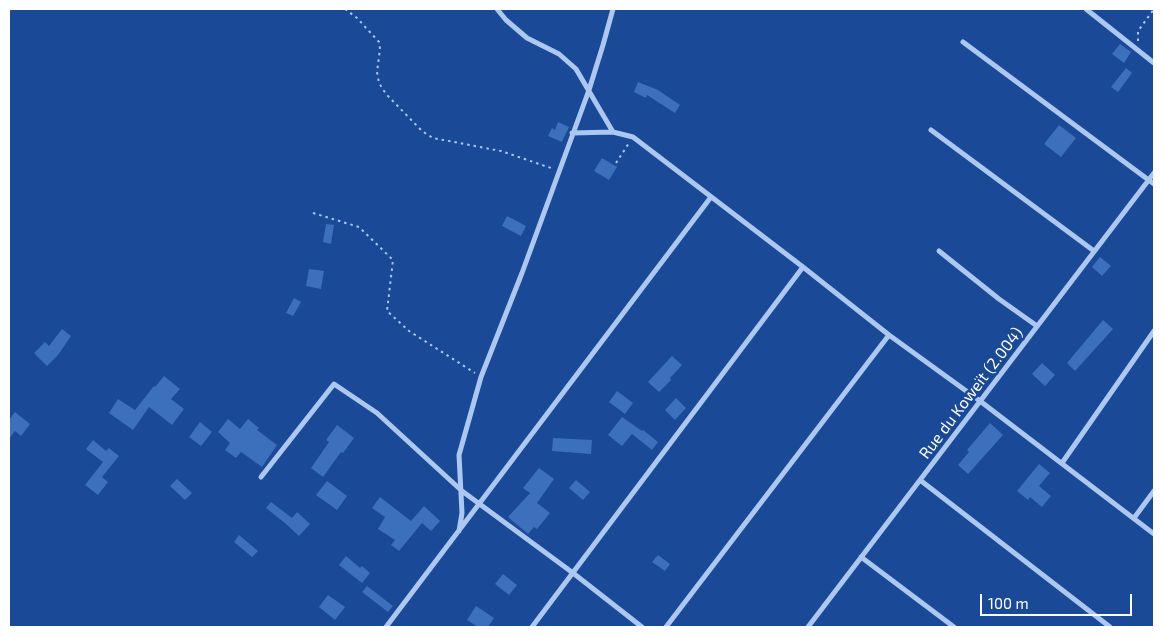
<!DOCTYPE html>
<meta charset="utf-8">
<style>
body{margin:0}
#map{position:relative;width:1163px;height:636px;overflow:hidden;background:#194997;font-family:"Exo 2",sans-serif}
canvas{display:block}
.frame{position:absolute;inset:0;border:10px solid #fff;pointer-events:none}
.scale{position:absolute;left:980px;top:594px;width:152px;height:22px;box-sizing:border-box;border:2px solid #fff;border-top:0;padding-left:6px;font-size:15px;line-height:18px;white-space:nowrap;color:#fff;-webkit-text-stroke:4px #194997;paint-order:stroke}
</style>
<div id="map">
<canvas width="1163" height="636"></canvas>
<div class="frame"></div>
<div class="scale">100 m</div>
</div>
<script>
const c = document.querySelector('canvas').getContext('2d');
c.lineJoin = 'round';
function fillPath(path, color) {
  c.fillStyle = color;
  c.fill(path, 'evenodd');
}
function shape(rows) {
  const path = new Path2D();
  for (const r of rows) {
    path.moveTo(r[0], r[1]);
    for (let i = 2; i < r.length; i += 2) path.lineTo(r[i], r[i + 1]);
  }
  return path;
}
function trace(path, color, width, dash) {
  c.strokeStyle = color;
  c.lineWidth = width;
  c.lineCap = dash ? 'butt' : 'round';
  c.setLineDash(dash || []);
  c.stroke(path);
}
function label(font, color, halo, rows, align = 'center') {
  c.font = font + ' "Exo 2",sans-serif';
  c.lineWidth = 5;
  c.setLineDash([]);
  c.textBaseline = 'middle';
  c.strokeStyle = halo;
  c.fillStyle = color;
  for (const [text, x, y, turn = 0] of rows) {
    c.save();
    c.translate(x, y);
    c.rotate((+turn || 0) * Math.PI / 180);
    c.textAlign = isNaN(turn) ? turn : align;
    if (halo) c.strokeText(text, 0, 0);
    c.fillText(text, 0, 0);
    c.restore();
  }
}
fillPath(shape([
 [1120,44,1131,52,1124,63,1112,54],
 [1126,68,1132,73,1118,92,1111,87],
 [638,82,658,90,680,105,675,113,647,95,646,98,634,92],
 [558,122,569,127,562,142,548,136,552,128,555,130],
 [1059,125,1076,138,1061,157,1044,144],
 [602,158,617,167,609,180,594,171],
 [507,216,526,226,521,236,502,226],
 [326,224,334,225,331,244,323,242],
 [1100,257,1111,266,1102,276,1092,267],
 [309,269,324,271,321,289,306,286],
 [294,298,301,302,293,316,286,313],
 [1103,320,1113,329,1075,371,1067,363],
 [62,329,71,336,58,355,47,366,34,353,45,342,49,346],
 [672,356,682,365,670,378,671,380,659,392,648,382],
 [1042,363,1055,375,1045,386,1032,374],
 [164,376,180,389,171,399,184,409,172,425,149,407,133,430,109,413,118,399,135,410,154,386,155,387],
 [617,391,633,403,625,414,609,402],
 [676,398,686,408,675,420,665,410],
 [15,412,30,424,21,436,15,431,9,439,9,420],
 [622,417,642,431,643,430,658,442,652,450,632,434,622,446,608,435],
 [228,419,240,429,248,419,259,428,257,430,277,445,262,467,241,452,236,458,225,450,230,443,218,432],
 [200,422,212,432,201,446,189,437],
 [990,423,1003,435,968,474,958,465,969,452,967,450],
 [337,425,354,438,343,453,341,452,323,477,311,468,329,442,326,440],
 [553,438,592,440,591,454,552,451],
 [93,440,106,451,109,448,119,456,102,477,108,482,98,495,85,485,103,462,86,449],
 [1039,464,1050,473,1039,486,1051,496,1042,507,1030,497,1028,500,1017,491],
 [539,468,554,479,537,503,550,513,537,529,534,527,528,534,508,517,530,493,523,488],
 [177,479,192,493,185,500,170,486],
 [576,480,590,492,583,500,569,488],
 [327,481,347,496,337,510,316,495],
 [380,497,411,521,424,506,440,521,431,531,422,523,399,551,391,545,395,540,378,529,385,517,372,508],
 [271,502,292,518,297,512,310,524,299,536,286,524,266,508],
 [239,535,258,551,252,557,234,542],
 [658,555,670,564,665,571,652,562],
 [346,556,360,568,362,566,370,573,362,583,339,565],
 [503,574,517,585,509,595,495,584],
 [367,586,393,606,388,612,362,592],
 [328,595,345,607,335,620,319,607],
 [476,606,494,618,488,627,478,627,467,620]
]), '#3d70bc');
trace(shape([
 [345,9,357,18,379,42,380,49,377,72,379,83,386,94,422,131,433,138,501,151,551,168],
 [1138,41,1138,31,1154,9],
 [616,163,629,143],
 [313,213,359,227,393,260,387,311,409,331,475,373]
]), '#acc8f1', 2, [2.5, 4]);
trace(shape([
 [497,9,506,20,527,38,559,54,576,69,613,132],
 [1086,9,1154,63],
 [963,42,1154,184],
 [931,130,1094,251],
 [572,133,613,132,633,137,803,267,889,335,980,401,1154,534],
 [939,251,999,299,1037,326],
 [1062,463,1154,331],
 [261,477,334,384,377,413,462,491,573,573,642,627],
 [920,480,1110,627],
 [1134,518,1154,491],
 [459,531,462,513,459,455,481,377,522,273,589,90,603,45,613,9],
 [861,557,954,627],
 [386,627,711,197],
 [532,627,803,267],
 [666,627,889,335],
 [808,627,1154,173]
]), '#acc8f1', 5);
label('16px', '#fff', '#194997', [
 ["Rue du Koweït (2.004)",971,393,-53]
]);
</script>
